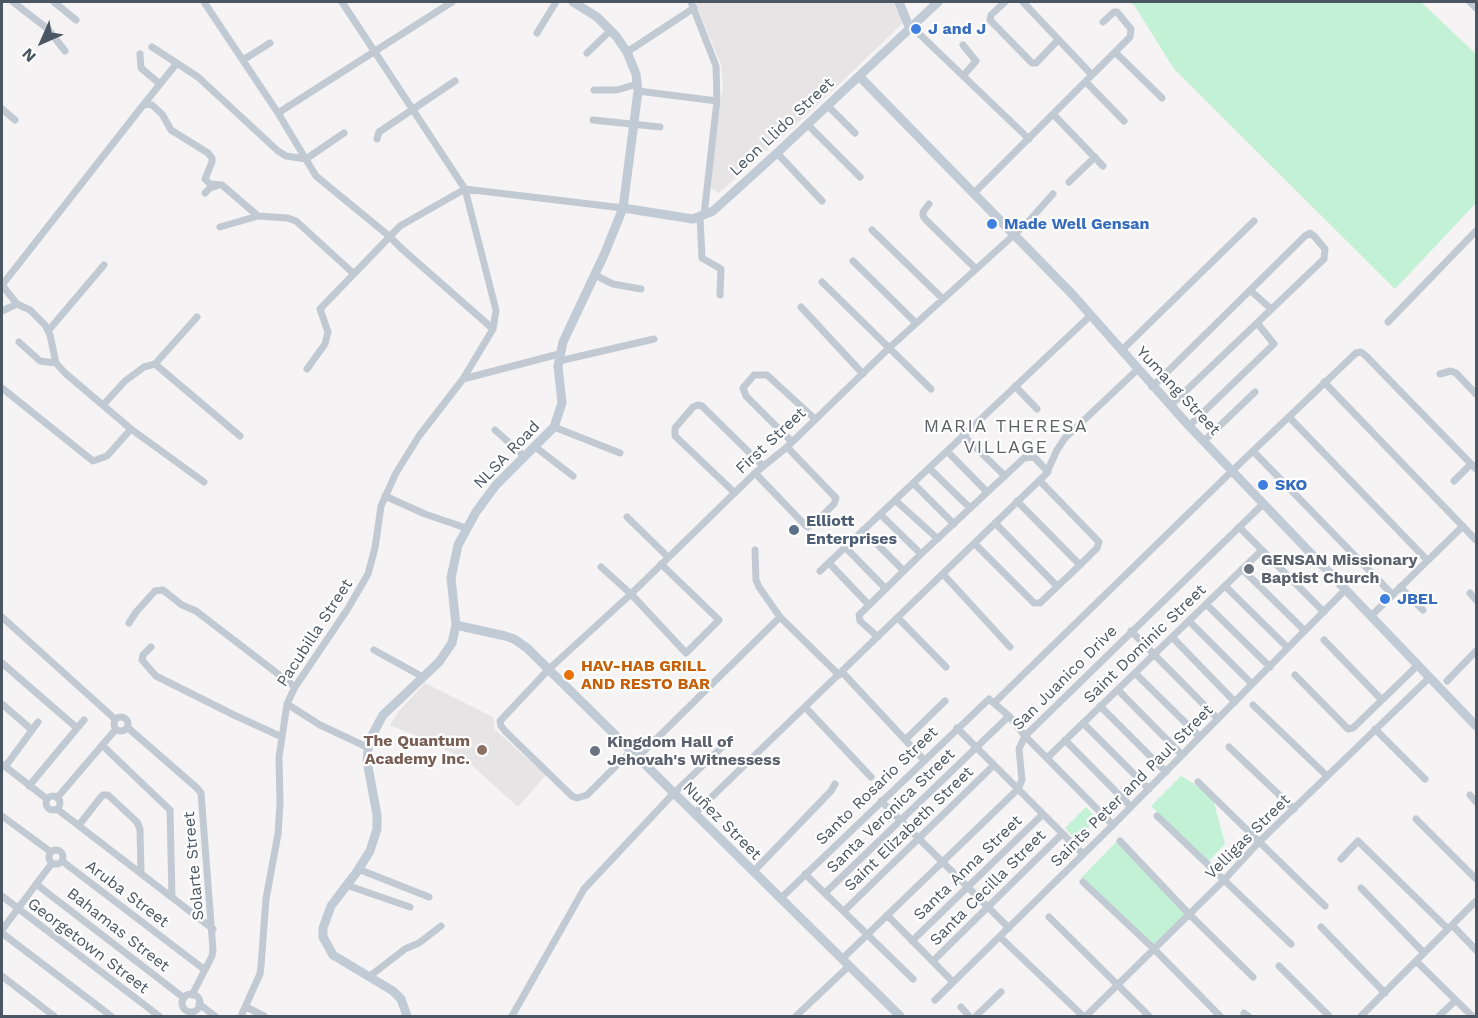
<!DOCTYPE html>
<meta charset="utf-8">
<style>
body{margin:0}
#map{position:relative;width:1478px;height:1018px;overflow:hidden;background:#f5f3f3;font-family:"Work Sans",sans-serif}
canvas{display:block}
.frame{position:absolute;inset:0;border:3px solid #4a5661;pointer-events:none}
.north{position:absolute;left:12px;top:12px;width:60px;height:60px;-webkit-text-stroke:4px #fff;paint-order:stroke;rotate:225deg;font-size:16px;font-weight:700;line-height:24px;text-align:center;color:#4a5661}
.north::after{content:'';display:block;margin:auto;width:21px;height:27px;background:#4a5661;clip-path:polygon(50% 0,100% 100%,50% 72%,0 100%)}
</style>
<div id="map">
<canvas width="1478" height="1018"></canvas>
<div class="frame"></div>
<div class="north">N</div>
</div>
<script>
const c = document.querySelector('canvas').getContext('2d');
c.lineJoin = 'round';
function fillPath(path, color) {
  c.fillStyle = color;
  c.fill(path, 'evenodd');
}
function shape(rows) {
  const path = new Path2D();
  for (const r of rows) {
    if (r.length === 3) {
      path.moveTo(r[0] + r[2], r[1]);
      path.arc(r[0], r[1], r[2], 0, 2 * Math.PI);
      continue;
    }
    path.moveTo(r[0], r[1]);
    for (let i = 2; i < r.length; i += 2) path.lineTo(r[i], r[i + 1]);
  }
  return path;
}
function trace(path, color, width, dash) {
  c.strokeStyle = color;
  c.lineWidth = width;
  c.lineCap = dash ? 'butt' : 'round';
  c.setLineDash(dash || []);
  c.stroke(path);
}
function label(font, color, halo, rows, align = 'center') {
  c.font = font + ' "Work Sans",sans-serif';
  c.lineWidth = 4.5;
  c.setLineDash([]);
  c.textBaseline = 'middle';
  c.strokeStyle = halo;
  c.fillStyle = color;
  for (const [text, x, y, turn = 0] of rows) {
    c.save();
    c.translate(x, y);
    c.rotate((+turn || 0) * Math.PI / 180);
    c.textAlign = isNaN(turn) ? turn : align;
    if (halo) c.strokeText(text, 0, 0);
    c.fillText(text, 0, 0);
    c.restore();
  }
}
fillPath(shape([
 [695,2,896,2,904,22,814,108,719,193,710,187,723,85,721,65],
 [425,683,493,717,495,730,546,775,518,807,466,760,426,740,390,725,398,712]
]), '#e6e4e5');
fillPath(shape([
 [1129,2,1421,2,1476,54,1476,203,1395,289,1174,69,1134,5],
 [1181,776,1212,795,1225,844,1207,863,1151,806],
 [1086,807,1097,819,1076,840,1065,828],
 [1118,840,1187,914,1153,949,1081,878]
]), '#c3f1d5');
trace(shape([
 [13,2,48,29,65,51],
 [54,2,76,20],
 [204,2,278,113,316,176,389,236,401,248,493,329],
 [342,2,465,189,623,208],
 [691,2,716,66,717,101,704,215],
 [1005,2,991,15,990,20,1032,63,1036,63,1058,40],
 [1023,2,1092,75],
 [1470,2,1476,8],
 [912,27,1029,139],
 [537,33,556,2],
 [152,47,198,77,278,151,286,156,306,159,344,133],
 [627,52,694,8],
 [1115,52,1162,98],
 [587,53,611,30],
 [140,54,141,68,160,84],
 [243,60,270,43],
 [177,63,144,104,152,105,162,114,171,130,208,153,212,158,212,162,205,179,210,184,222,185,258,216],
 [963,76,976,61,963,45],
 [1086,82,1124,121],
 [594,90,617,90,637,84],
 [638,91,717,101],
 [828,106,855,133],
 [2,109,15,120],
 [278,113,452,2],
 [1053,114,1103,166],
 [593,120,660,127],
 [808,125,860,177],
 [377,139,379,132,455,81],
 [777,153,822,201],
 [1069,182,1095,157],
 [205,193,210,188,216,186],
 [974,193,1130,37,1131,29,1117,12,1114,12,1103,22],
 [929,204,923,212,923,216,926,220,975,268],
 [700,217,702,258,721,269,720,295],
 [220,227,258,216,288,218,296,221,353,273],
 [872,230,943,299],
 [853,261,916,323],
 [595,275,613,284,641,289],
 [822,282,931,389],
 [2,285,144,104],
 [2,285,17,304],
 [1250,290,1271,309],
 [801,307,863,374],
 [2,311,17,304,30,310,45,325,50,335,56,363,65,373,131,429,204,482],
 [1388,322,1476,231],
 [48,331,104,265],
 [19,342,40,361,56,363],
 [1121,351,1254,221],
 [559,361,654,339],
 [155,364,197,317],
 [1440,374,1451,371,1456,373,1476,394],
 [463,379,559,354],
 [1324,382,1476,540],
 [1015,386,1037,409],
 [1152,387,1305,236,1310,233,1314,236,1325,249,1324,259,1170,406],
 [2,388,93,461,107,456,131,429],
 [104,404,125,381,144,367,155,364,240,436],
 [1289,417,1427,560],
 [1189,426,1274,344,1258,324],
 [554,427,620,453],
 [495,430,524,456],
 [963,435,1005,476],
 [1204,441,1255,392],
 [792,442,746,396,743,388,754,375,767,375,815,419],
 [534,446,573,476],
 [947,451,987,492],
 [1253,451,1392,594],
 [929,468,970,508],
 [755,473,805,525,808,527,815,523,834,504,836,498,787,447],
 [1454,481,1471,464],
 [913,483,954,524],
 [735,493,675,436,675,428,693,407,698,405,702,406,763,466],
 [385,496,425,514,466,528],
 [895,500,938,539],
 [1017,501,1080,565],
 [880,514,921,554],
 [627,517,668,557],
 [995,523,1057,586],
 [1239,527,1324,612],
 [863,530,904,571],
 [975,544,1034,603,1040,603,1080,565,1097,548,1099,542,1040,481],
 [845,547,886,589],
 [755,550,756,580,759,587,780,617,839,675],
 [829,563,869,605],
 [601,567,631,594,686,653,719,620,661,564],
 [1242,569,1305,631],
 [820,571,1091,315],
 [943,574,1010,647],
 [1225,586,1288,648],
 [1400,587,1423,610],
 [1470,593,1476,600],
 [1206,604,1270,667],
 [1371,616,1463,526],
 [2,617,115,719],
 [898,618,946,667],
 [1189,621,1252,684],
 [129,623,136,612,155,591,163,590,182,605,196,611,295,687],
 [1131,631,1218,719],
 [878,637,860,621,859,615,921,554,1024,458,1034,457,1048,472],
 [1172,637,1235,702],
 [1324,640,1381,699],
 [151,647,143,655,142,660,156,676,234,715,282,737],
 [374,650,423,677],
 [2,663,77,728],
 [842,672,924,760],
 [1135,673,1200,737],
 [1295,675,1348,729,1353,728,1418,665],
 [1447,681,1476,651],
 [1118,690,1182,755],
 [995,702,1232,471,1356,353,1361,352,1365,355,1476,469],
 [2,704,32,730],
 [287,704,320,725,367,747],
 [1253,705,1327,776],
 [1100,706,1166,772],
 [805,707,871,777],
 [121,724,7],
 [1083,723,1149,789],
 [127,727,197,788,201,793,213,950,212,956,192,995],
 [957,728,1083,854],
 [1375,729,1425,779],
 [906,739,945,701],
 [1065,740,1131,807],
 [102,745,170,810,172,897],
 [1229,747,1294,809],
 [631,751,587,795,577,798,572,796,506,732,501,726,500,721,549,669,631,594,755,473,787,447,889,348,1027,223,1053,194],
 [637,758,780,617],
 [1047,758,1262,550],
 [2,764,47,799],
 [5,767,38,722],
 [1198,782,1325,906],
 [29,786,84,720],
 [1470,795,1476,802],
 [53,803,7],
 [57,798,116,729],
 [881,801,1009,928],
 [57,809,213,929],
 [694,814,1046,474,1057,450,1065,438,1137,370],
 [2,816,51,852],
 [1157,816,1291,944],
 [1416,819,1476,879],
 [79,825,101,797,103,795,108,795,137,822,140,829,141,873],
 [1120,841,1189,914,1253,977],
 [56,857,7],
 [1341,859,1358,841,1448,929],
 [62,861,205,970],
 [358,869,429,897],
 [753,872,831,791,835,784],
 [805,874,913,979],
 [1083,882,1154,949,1220,1016],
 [36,884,184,998],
 [346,885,410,907],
 [1361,888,1424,953],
 [825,893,1009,716],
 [2,896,159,1016],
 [780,899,989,699,1009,716,1025,736,1113,825],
 [844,911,994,765],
 [887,915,953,982],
 [1049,917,1149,1016],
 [1452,925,1476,950],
 [1321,927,1385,993],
 [2,930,52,863],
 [2,933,111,1016],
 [1000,937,1083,1016],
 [912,941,1043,814],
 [842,959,1018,789,1022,780,1019,749,1025,736,1263,504],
 [933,961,1062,834],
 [1416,961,1472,1016],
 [1279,966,1329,1016],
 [2,976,54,1016],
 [370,976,405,949,419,943,441,926],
 [191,1003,9],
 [935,1000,1113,825,1346,589],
 [199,1004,215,1016],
 [246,1007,264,1016],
 [961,1007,969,1016],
 [1244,1013,1248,1016],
 [241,1016,260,974,261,966,266,899,278,834,280,803,279,757,287,704,295,687,347,610,368,574,375,548,381,506,396,473,419,436,463,379,493,329,496,310,465,189,400,226,320,309,328,332,325,344,307,369],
 [512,1016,584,889,673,794,721,748],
 [796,1016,849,966],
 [976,1016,1001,992],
 [1086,1016,1224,880,1259,842,1430,677],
 [1361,1016,1476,901],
 [1439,1016,1455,1001]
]), '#c1cad2', 7);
trace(shape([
 [899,2,910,29],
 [859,76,1072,294,1189,426,1476,726],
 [623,208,693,219,713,211,777,153,938,2],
 [456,625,505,636,514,639,527,648,900,1016],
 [407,1016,401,999,393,991,333,955,323,937,323,928,331,906,356,873,370,851,377,829,377,815,367,761,369,741,383,715,439,662,452,643,456,625,451,578,458,545,476,512,496,485,554,427,562,403,558,366,563,342,604,255,623,208,638,91,636,74,627,52,616,36,597,17,573,2]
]), '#c1cbd6', 9);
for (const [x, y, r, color] of [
 [916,29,6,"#3f7fe0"],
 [992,224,6,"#3f7fe0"],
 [1263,485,6,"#3f7fe0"],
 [794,530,6,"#5c6f8a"],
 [1249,569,6,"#6b7280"],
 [1385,599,6,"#3f7fe0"],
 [569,675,6,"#e8710a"],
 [482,750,6,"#8d6e63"],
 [595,751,6,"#6b7280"]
]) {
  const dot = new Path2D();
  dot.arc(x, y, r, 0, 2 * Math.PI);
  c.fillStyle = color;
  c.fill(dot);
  trace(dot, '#fff', 2);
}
label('bold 16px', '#366cbe', '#fff', [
 ["J and J",928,29],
 ["Made Well Gensan",1004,224],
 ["SKO",1275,485],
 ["JBEL",1397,599]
], 'left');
label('16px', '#4a5661', '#fff', [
 ["Leon Llido Street",782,127,-43],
 ["Yumang Street",1178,391,47],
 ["First Street",771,441,-43],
 ["NLSA Road",507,455,-46],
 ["Pacubilla Street",315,633,-57],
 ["Saint Dominic Street",1145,644,-44],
 ["San Juanico Drive",1065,678,-45],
 ["Santo Rosario Street",877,786,-44],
 ["Saints Peter and Paul Street",1132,786,-45],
 ["Santa Veronica Street",891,811,-44],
 ["Nuñez Street",722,821,45],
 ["Saint Elizabeth Street",909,829,-44],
 ["Velligas Street",1248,837,-45],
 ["Solarte Street",194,866,-95],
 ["Santa Anna Street",968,868,-44],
 ["Santa Cecilla Street",988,888,-45],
 ["Aruba Street",127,894,37],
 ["Bahamas Street",118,930,38],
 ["Georgetown Street",88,946,37]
]);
label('bold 16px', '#4e5e75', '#fff', [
 ["Elliott",806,521],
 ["Enterprises",806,539]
], 'left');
label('bold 16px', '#5b616d', '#fff', [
 ["GENSAN Missionary",1261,560],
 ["Baptist Church",1261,578],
 ["Kingdom Hall of",607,742],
 ["Jehovah's Witnessess",607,760]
], 'left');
label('bold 16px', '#c56008', '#fff', [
 ["HAV-HAB GRILL",581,666],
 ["AND RESTO BAR",581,684]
], 'left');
label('bold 16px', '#785e54', '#fff', [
 ["The Quantum",470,741],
 ["Academy Inc.",470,759]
], 'right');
c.letterSpacing = '1.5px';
label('18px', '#5f6368', '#fff', [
 ["MARIA THERESA",1006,427],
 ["VILLAGE",1006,448]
]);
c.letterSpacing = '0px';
</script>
